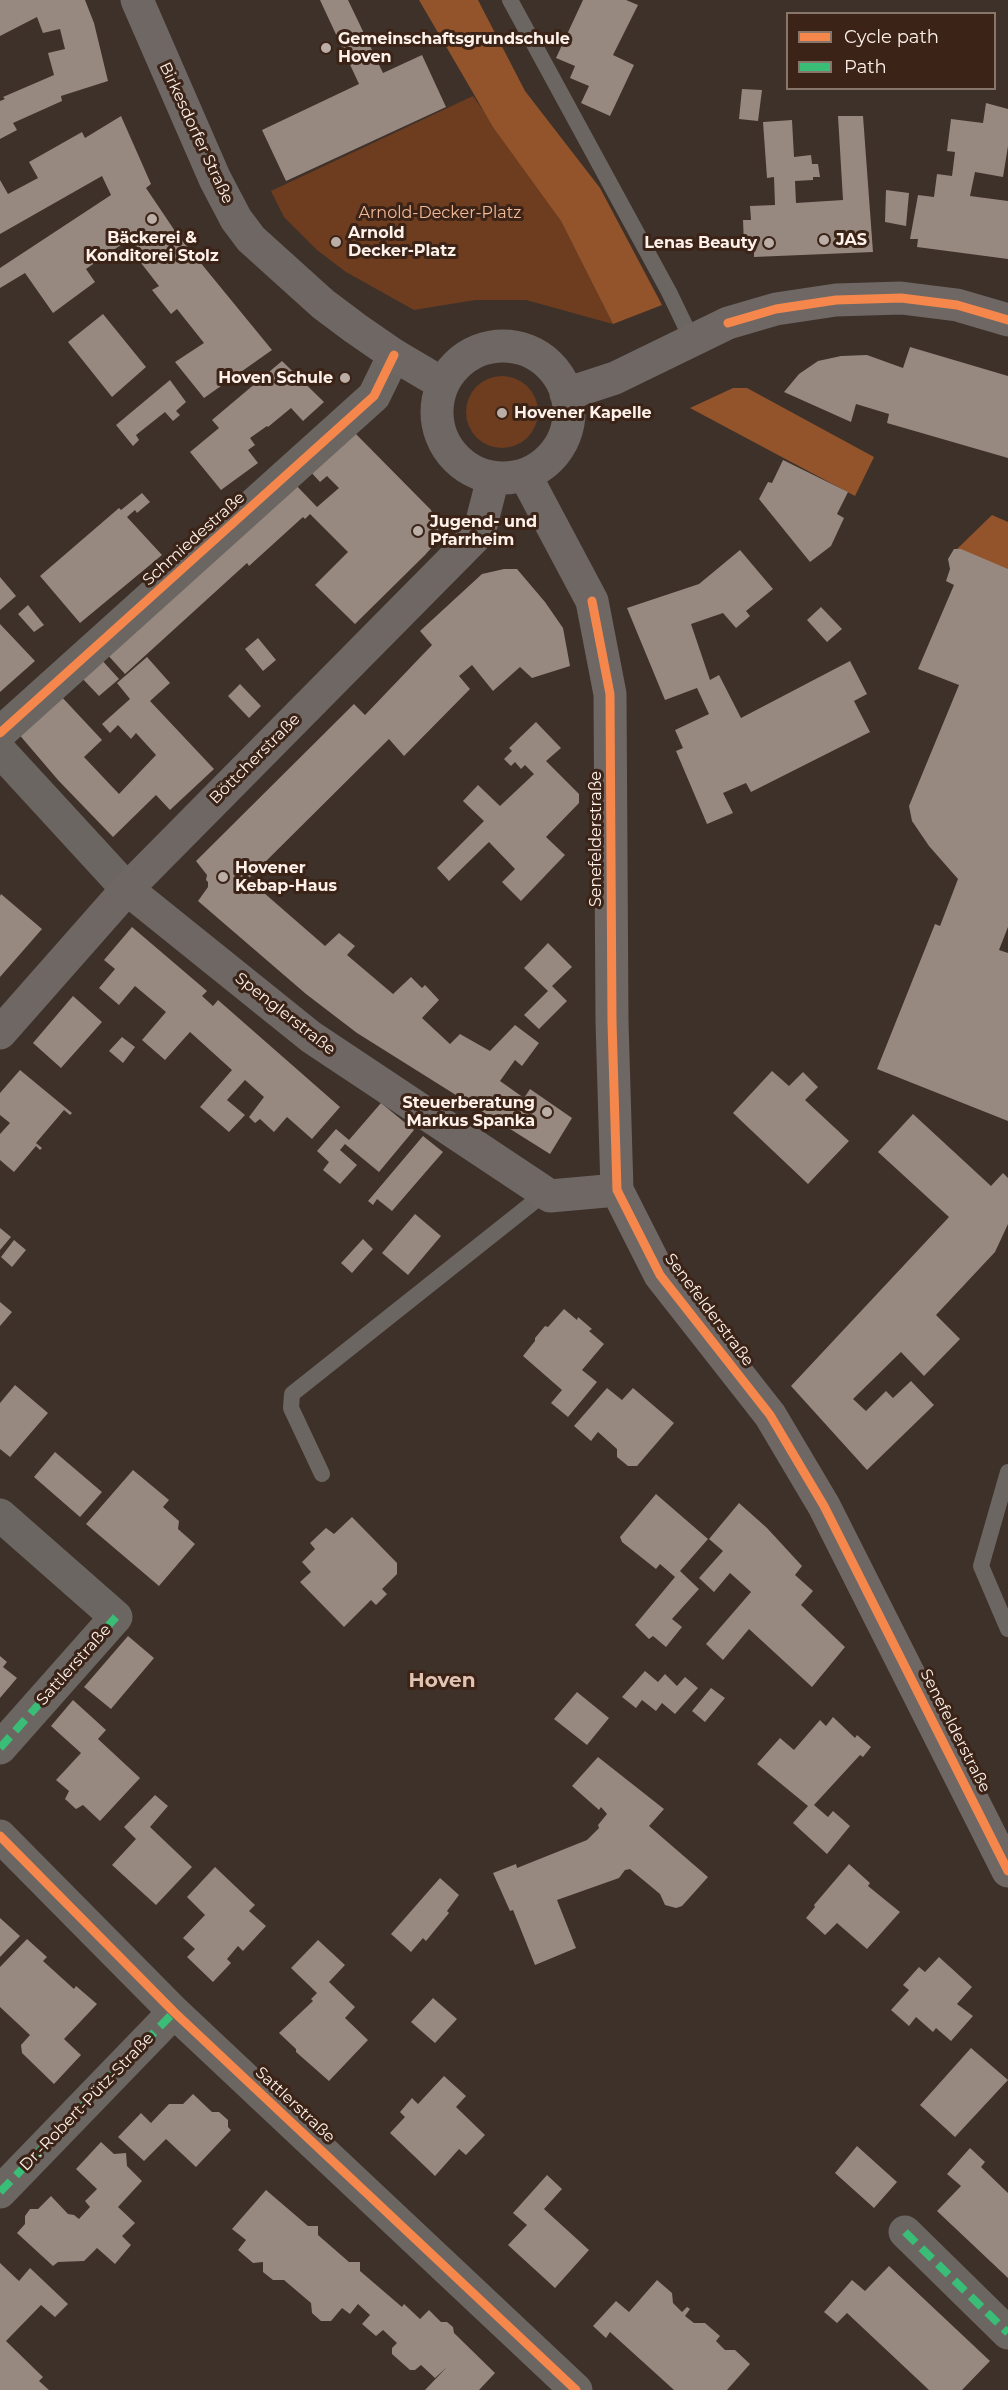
<!DOCTYPE html>
<meta charset="utf-8">
<style>
body{margin:0}
#map{position:relative;width:1008px;height:2390px;overflow:hidden;background:#3e3129;font-family:Montserrat,sans-serif}
canvas{display:block}
.legend{position:absolute;left:786px;top:12px;width:210px;height:78px;box-sizing:border-box;background:#3b2417;border:2px solid #89766b;margin:0;padding:8px 10px;list-style:none;font-size:18px;color:#fef1ea}
.legend li{display:flex;align-items:center;gap:12px;height:30px}
.legend b{width:30px;border:2px solid #89766b}
</style>
<div id="map">
<canvas width="1008" height="2390"></canvas>
<ul class="legend">
<li><b style="height:8px;background:#f5874c"></b>Cycle path</li>
<li><b style="height:8px;background:#3abd76"></b>Path</li>
</ul>
</div>
<script>
const c = document.querySelector('canvas').getContext('2d');
c.lineJoin = 'round';
function fillPath(path, color) {
  c.fillStyle = color;
  c.fill(path, 'evenodd');
}
function shape(rows) {
  const path = new Path2D();
  for (const r of rows) {
    if (r.length === 3) {
      path.moveTo(r[0] + r[2], r[1]);
      path.arc(r[0], r[1], r[2], 0, 2 * Math.PI);
      continue;
    }
    path.moveTo(r[0], r[1]);
    for (let i = 2; i < r.length; i += 2) path.lineTo(r[i], r[i + 1]);
  }
  return path;
}
function trace(path, color, width, dash) {
  c.strokeStyle = color;
  c.lineWidth = width;
  c.lineCap = dash ? 'butt' : 'round';
  c.setLineDash(dash || []);
  c.stroke(path);
}
function label(font, color, halo, rows, align = 'center') {
  c.font = font + ' Montserrat,sans-serif';
  c.lineWidth = 6;
  c.setLineDash([]);
  c.textBaseline = 'middle';
  c.strokeStyle = halo;
  c.fillStyle = color;
  for (const [text, x, y, turn = 0] of rows) {
    c.save();
    c.translate(x, y);
    c.rotate((+turn || 0) * Math.PI / 180);
    c.textAlign = isNaN(turn) ? turn : align;
    if (halo) c.strokeText(text, 0, 0);
    c.fillText(text, 0, 0);
    c.restore();
  }
}
fillPath(shape([
 [473,96,561,221,613,324,526,300,475,300,414,310,346,272,317,250,284,217,271,191],
 [502,412,36]
]), '#6e3d1f');
fillPath(shape([
 [419,0,478,0,525,91,600,188,662,305,613,324,561,221,493,127],
 [733,388,747,388,874,457,855,496,690,408],
 [992,515,1008,522,1008,570,957,549]
]), '#93542b');
fillPath(shape([
 [0,0,85,0,94,23,108,81,61,96,62,101,13,123,17,130,0,139,0,101,5,99,3,97,54,75,48,53,65,49,60,29,43,33,37,17,0,36],
 [320,0,348,0,383,73,422,55,446,107,286,181,262,130,359,84],
 [583,0,626,0,638,5,613,55,634,65,610,116,581,103,589,86,570,78,575,66,556,58],
 [742,89,762,90,758,121,739,119],
 [986,103,1008,109,1008,146,1003,177,975,172,970,196,1008,201,1008,259,917,247,918,239,910,239,918,195,934,197,937,174,952,176,955,152,947,151,951,119,983,123],
 [121,116,151,184,146,188,177,234,272,350,204,398,175,362,204,343,177,309,171,314,152,290,159,286,141,263,146,260,131,238,86,269,95,282,53,313,25,273,0,288,0,268,111,195,102,176,0,234,0,180,8,194,38,178,29,162,82,132,85,138],
 [838,116,863,116,873,252,754,257,754,243,744,245,743,220,751,220,750,206,775,205,774,177,767,178,763,122,792,120,794,157,811,155,812,164,818,164,820,177,813,177,813,180,795,181,796,203,843,200],
 [886,190,909,193,906,226,885,222],
 [103,314,146,367,112,397,68,342],
 [910,347,1008,376,1008,458,887,423,889,414,856,404,851,422,784,392,799,374,818,361,841,356,867,355,903,368],
 [282,361,324,402,303,421,291,408,268,427,267,426,250,438,255,445,248,450,258,463,221,490,190,452,219,428,212,420],
 [170,380,186,402,176,411,180,415,173,421,165,412,136,435,139,440,133,446,116,425],
 [351,429,431,510,441,537,425,555,355,624,315,585,348,552,310,514,305,519,303,517,249,566,247,563,125,674,106,653,293,482,317,507,339,488,327,476,320,482,308,469],
 [783,460,848,492,837,514,844,518,831,546,810,562,759,499,768,482,772,483],
 [142,493,150,502,137,513,135,510,127,517,162,555,80,623,40,576,119,508,121,510],
 [954,549,961,549,1008,569,1008,927,999,950,1008,953,1008,1121,877,1069,935,924,940,926,958,879,929,846,912,821,909,806,959,685,918,669,954,585,946,581,950,569,948,559],
 [740,550,773,589,746,611,750,616,736,628,723,613,691,624,710,680,719,675,741,718,850,661,867,694,854,701,870,732,751,792,746,783,723,793,733,813,707,824,676,751,683,748,675,730,709,714,697,688,665,700,627,608,699,584],
 [504,569,517,569,545,602,563,628,570,666,532,678,520,667,493,691,472,665,459,676,470,689,404,756,389,739,248,879,325,946,339,933,355,946,347,955,393,994,411,977,422,988,425,985,439,1000,422,1018,450,1044,460,1034,490,1051,515,1025,539,1043,522,1066,515,1060,500,1081,524,1098,530,1089,572,1118,550,1154,357,1033,306,994,198,901,208,887,208,882,206,880,207,875,196,861,354,704,365,715,432,645,420,631,482,574],
 [0,577,16,596,0,610],
 [28,605,44,625,34,632,18,614],
 [821,607,842,629,827,642,807,620],
 [0,624,35,661,0,692],
 [258,638,276,660,263,671,245,649],
 [147,657,170,683,150,701,214,769,170,810,156,795,113,837,58,780,17,732,59,694,102,740,84,757,119,794,156,755,136,733,131,739,118,725,110,733,102,724,130,699,117,683],
 [100,658,119,679,99,696,80,676],
 [240,684,261,706,249,718,228,696],
 [536,722,561,748,546,761,579,794,579,803,546,837,565,855,521,901,502,882,515,869,489,842,449,881,437,868,484,821,463,801,478,785,500,806,534,774,525,765,521,769,515,762,511,766,504,759,512,751,509,748],
 [1,894,42,929,0,977,0,896],
 [132,927,207,991,202,996,213,1006,218,1000,340,1107,312,1139,287,1117,274,1132,260,1119,255,1123,249,1117,264,1097,245,1080,227,1100,245,1115,229,1132,200,1107,232,1070,190,1032,165,1060,142,1040,166,1012,135,986,119,1005,99,988,115,969,104,960],
 [548,943,572,967,552,986,567,1001,539,1029,524,1015,548,991,524,968],
 [73,996,102,1022,61,1068,33,1043],
 [122,1037,135,1047,123,1063,109,1051],
 [20,1070,72,1113,70,1115,64,1110,36,1143,42,1148,40,1150,36,1146,14,1172,0,1160,0,1134,10,1123,0,1115,0,1093],
 [772,1071,789,1086,803,1072,818,1087,805,1100,849,1141,808,1184,733,1113],
 [381,1103,414,1130,379,1172,345,1144,340,1150,357,1165,340,1184,323,1170,329,1162,317,1151,336,1129,349,1140],
 [913,1114,991,1186,1003,1173,1008,1178,1008,1224,995,1252,936,1315,960,1339,924,1376,901,1352,853,1399,866,1411,886,1391,893,1398,911,1381,934,1405,867,1470,791,1386,949,1217,878,1152],
 [423,1136,443,1152,392,1211,377,1199,373,1205,368,1201],
 [415,1214,441,1236,408,1275,382,1253],
 [0,1228,11,1237,0,1250],
 [363,1239,373,1249,352,1273,341,1263],
 [14,1240,26,1250,12,1267,1,1257],
 [0,1302,12,1312,0,1326],
 [564,1309,577,1320,578,1317,592,1329,589,1331,604,1344,582,1370,597,1382,568,1417,551,1403,562,1390,523,1356,535,1341,535,1338,545,1326,548,1327],
 [15,1385,48,1413,10,1457,0,1449,0,1403],
 [607,1388,622,1400,633,1388,674,1423,637,1466,628,1466,617,1457,617,1449,598,1432,591,1441,574,1426],
 [55,1452,102,1492,80,1517,34,1477],
 [133,1470,169,1500,163,1507,179,1521,178,1529,195,1544,159,1586,86,1524],
 [656,1494,708,1539,680,1571,699,1589,672,1619,682,1627,666,1647,653,1636,649,1639,635,1625,675,1577,660,1564,656,1569,622,1542,620,1537],
 [739,1503,767,1528,802,1566,795,1575,813,1591,801,1605,845,1647,812,1687,749,1629,723,1660,706,1644,751,1592,730,1573,714,1592,699,1578,723,1551,709,1539],
 [352,1517,397,1563,397,1574,382,1589,387,1594,376,1605,371,1600,344,1627,300,1582,311,1572,302,1562,315,1549,310,1543,326,1528,334,1534],
 [128,1636,154,1658,111,1709,84,1687],
 [0,1656,7,1662,3,1667,17,1678,0,1698],
 [645,1671,658,1682,665,1674,677,1686,685,1677,698,1688,675,1714,662,1703,656,1711,642,1700,636,1708,622,1697],
 [711,1688,725,1698,705,1722,692,1711],
 [577,1692,609,1718,587,1745,554,1719],
 [73,1700,106,1730,98,1739,140,1778,100,1821,83,1805,76,1809,65,1799,69,1791,56,1780,81,1753,51,1726],
 [833,1717,855,1738,857,1735,871,1747,863,1757,860,1755,814,1805,828,1817,833,1811,850,1826,827,1854,793,1823,808,1806,757,1764,780,1738,794,1750,820,1720,826,1726],
 [598,1757,664,1809,649,1826,708,1877,682,1906,676,1908,665,1905,660,1894,630,1869,625,1870,619,1878,557,1900,576,1948,535,1965,513,1910,510,1911,493,1873,516,1864,517,1868,587,1840,599,1828,598,1825,607,1814,601,1807,599,1810,572,1786],
 [155,1795,168,1806,150,1827,192,1867,156,1905,112,1865,136,1839,124,1827],
 [849,1864,870,1883,868,1886,900,1912,867,1949,837,1923,825,1935,806,1918,815,1907,814,1905],
 [215,1867,255,1905,249,1911,266,1926,243,1951,238,1946,227,1959,231,1963,213,1982,187,1957,195,1949,183,1938,205,1915,187,1897],
 [440,1878,459,1895,447,1911,449,1913,426,1941,423,1938,411,1952,391,1934],
 [0,1918,20,1936,0,1957],
 [27,1939,47,1957,43,1961,74,1989,76,1986,97,2004,64,2039,81,2055,54,2084,22,2053,21,2045,30,2035,0,2007,0,1967],
 [318,1940,345,1965,329,1982,355,2007,345,2018,368,2040,329,2081,296,2052,296,2049,279,2033,313,2001,311,1999,317,1993,291,1968],
 [939,1957,972,1987,957,2004,973,2016,951,2041,936,2028,933,2032,916,2017,909,2026,891,2010,909,1990,903,1985,919,1967,925,1972],
 [433,1998,457,2019,435,2043,411,2022],
 [971,2048,1008,2080,955,2137,920,2105],
 [444,2076,466,2096,456,2107,485,2135,466,2155,459,2149,435,2176,390,2133,405,2117,400,2112,412,2098,418,2104],
 [193,2094,212,2112,219,2112,228,2120,228,2127,231,2130,196,2167,166,2139,144,2161,118,2137,141,2113,151,2123,169,2104,183,2104],
 [101,2142,114,2154,126,2153,127,2166,142,2181,118,2207,135,2223,122,2236,131,2245,115,2264,97,2248,84,2261,58,2262,53,2266,17,2233,25,2224,25,2216,30,2209,38,2209,51,2196,68,2214,74,2215,79,2219,90,2207,85,2201,97,2189,76,2169],
 [857,2146,897,2182,874,2208,835,2173],
 [970,2148,985,2162,981,2167,1008,2193,1008,2278,937,2211,961,2186,947,2174],
 [547,2175,562,2189,544,2209,589,2250,555,2288,508,2245,527,2225,513,2213],
 [266,2190,308,2226,318,2226,318,2235,349,2262,360,2262,360,2271,402,2307,404,2304,420,2319,429,2310,441,2322,447,2322,453,2327,454,2333,495,2373,479,2390,425,2390,447,2367,435,2378,421,2365,415,2370,410,2370,392,2354,392,2348,397,2343,383,2330,376,2336,362,2324,370,2315,358,2304,350,2314,342,2308,331,2321,321,2321,312,2313,311,2303,284,2280,273,2280,263,2272,263,2262,253,2263,238,2250,246,2240,232,2229],
 [0,2263,19,2281,30,2268,68,2304,55,2317,41,2305,6,2341,43,2377,39,2381,49,2390,0,2390],
 [889,2266,990,2361,962,2390,929,2390,847,2313,837,2323,824,2312,852,2280,865,2291],
 [657,2280,672,2293,673,2303,682,2312,687,2307,690,2309,685,2316,694,2323,705,2323,720,2336,716,2341,725,2350,735,2350,750,2364,727,2390,674,2390,610,2332,606,2338,593,2326,616,2301,629,2312]
]), '#978880');
trace(shape([
 [510,0,669,292,692,340],
 [1008,1472,981,1566,1008,1629],
 [322,1474,291,1408,292,1394,545,1193]
]), '#6c6662', 16);
trace(shape([
 [0,733,374,396,394,355],
 [0,751,127,889],
 [0,1515,116,1617,0,1748],
 [0,1836,174,2012,576,2390],
 [0,2192,174,2012],
 [905,2232,1008,2333]
]), '#6c6662', 33);
trace(shape([
 [137,0,215,179,236,219,251,239,323,304,355,328,394,355,443,384],
 [503,412,66],
 [566,394,615,378,728,323,776,309,836,300,901,298,957,305,1008,320],
 [525,475,592,601,610,694,612,1022,617,1190,660,1275,770,1415,824,1506,1008,1871],
 [127,889,311,1037,550,1196,617,1190],
 [0,1033,127,889,479,533,493,478]
]), '#6e6764', 33);
trace(shape([
 [0,1748,116,1617],
 [0,2192,174,2012],
 [905,2232,1008,2333]
]), '#3abd76', 8, [15, 8]);
trace(shape([
 [728,323,776,309,836,300,901,298,957,305,1008,320],
 [592,601,610,694,612,1022,617,1190,660,1275,770,1415,824,1506,1008,1871],
 [0,733,374,396,394,355],
 [0,1836,174,2012,576,2390]
]), '#f5874c', 9);
for (const [x, y, r, color] of [
 [326,48,6,"#bbaea6"],
 [152,219,6,"#bbaea6"],
 [824,240,6,"#bbaea6"],
 [336,242,6,"#bbaea6"],
 [769,243,6,"#bbaea6"],
 [345,378,6,"#bbaea6"],
 [502,413,6,"#bbaea6"],
 [418,531,6,"#bbaea6"],
 [223,877,6,"#bbaea6"],
 [547,1112,6,"#bbaea6"]
]) {
  const dot = new Path2D();
  dot.arc(x, y, r, 0, 2 * Math.PI);
  c.fillStyle = color;
  c.fill(dot);
  trace(dot, '#3b2417', 2);
}
label('bold 16px', '#fef1ea', '#3b2417', [
 ["Gemeinschaftsgrundschule",338,39],
 ["Hoven",338,57],
 ["Arnold",348,233],
 ["Decker-Platz",348,251],
 ["Bäckerei &",152,238,"center"],
 ["Konditorei Stolz",152,256,"center"],
 ["JAS",836,240],
 ["Lenas Beauty",757,243,"right"],
 ["Hoven Schule",333,378,"right"],
 ["Hovener Kapelle",514,413],
 ["Jugend- und",430,522],
 ["Pfarrheim",430,540],
 ["Hovener",235,868],
 ["Kebap-Haus",235,886],
 ["Steuerberatung",535,1103,"right"],
 ["Markus Spanka",535,1121,"right"]
], 'left');
label('16px', '#fef1ea', '#3b2417', [
 ["Birkesdorfer Straße",196,133,65],
 ["Schmiedestraße",194,539,-42],
 ["Böttcherstraße",255,759,-45],
 ["Senefelderstraße",596,839,-90],
 ["Spenglerstraße",285,1014,38],
 ["Senefelderstraße",709,1310,53],
 ["Sattlerstraße",74,1665,-48],
 ["Senefelderstraße",955,1731,63],
 ["Dr.-Robert-Pütz-Straße",87,2102,-46],
 ["Sattlerstraße",295,2105,43]
]);
label('16px', '#f3b997', '#3b2417', [
 ["Arnold-Decker-Platz",440,213]
]);
label('bold 20px', '#e1c3b2', '#3b2417', [
 ["Hoven",442,1681]
]);
</script>
